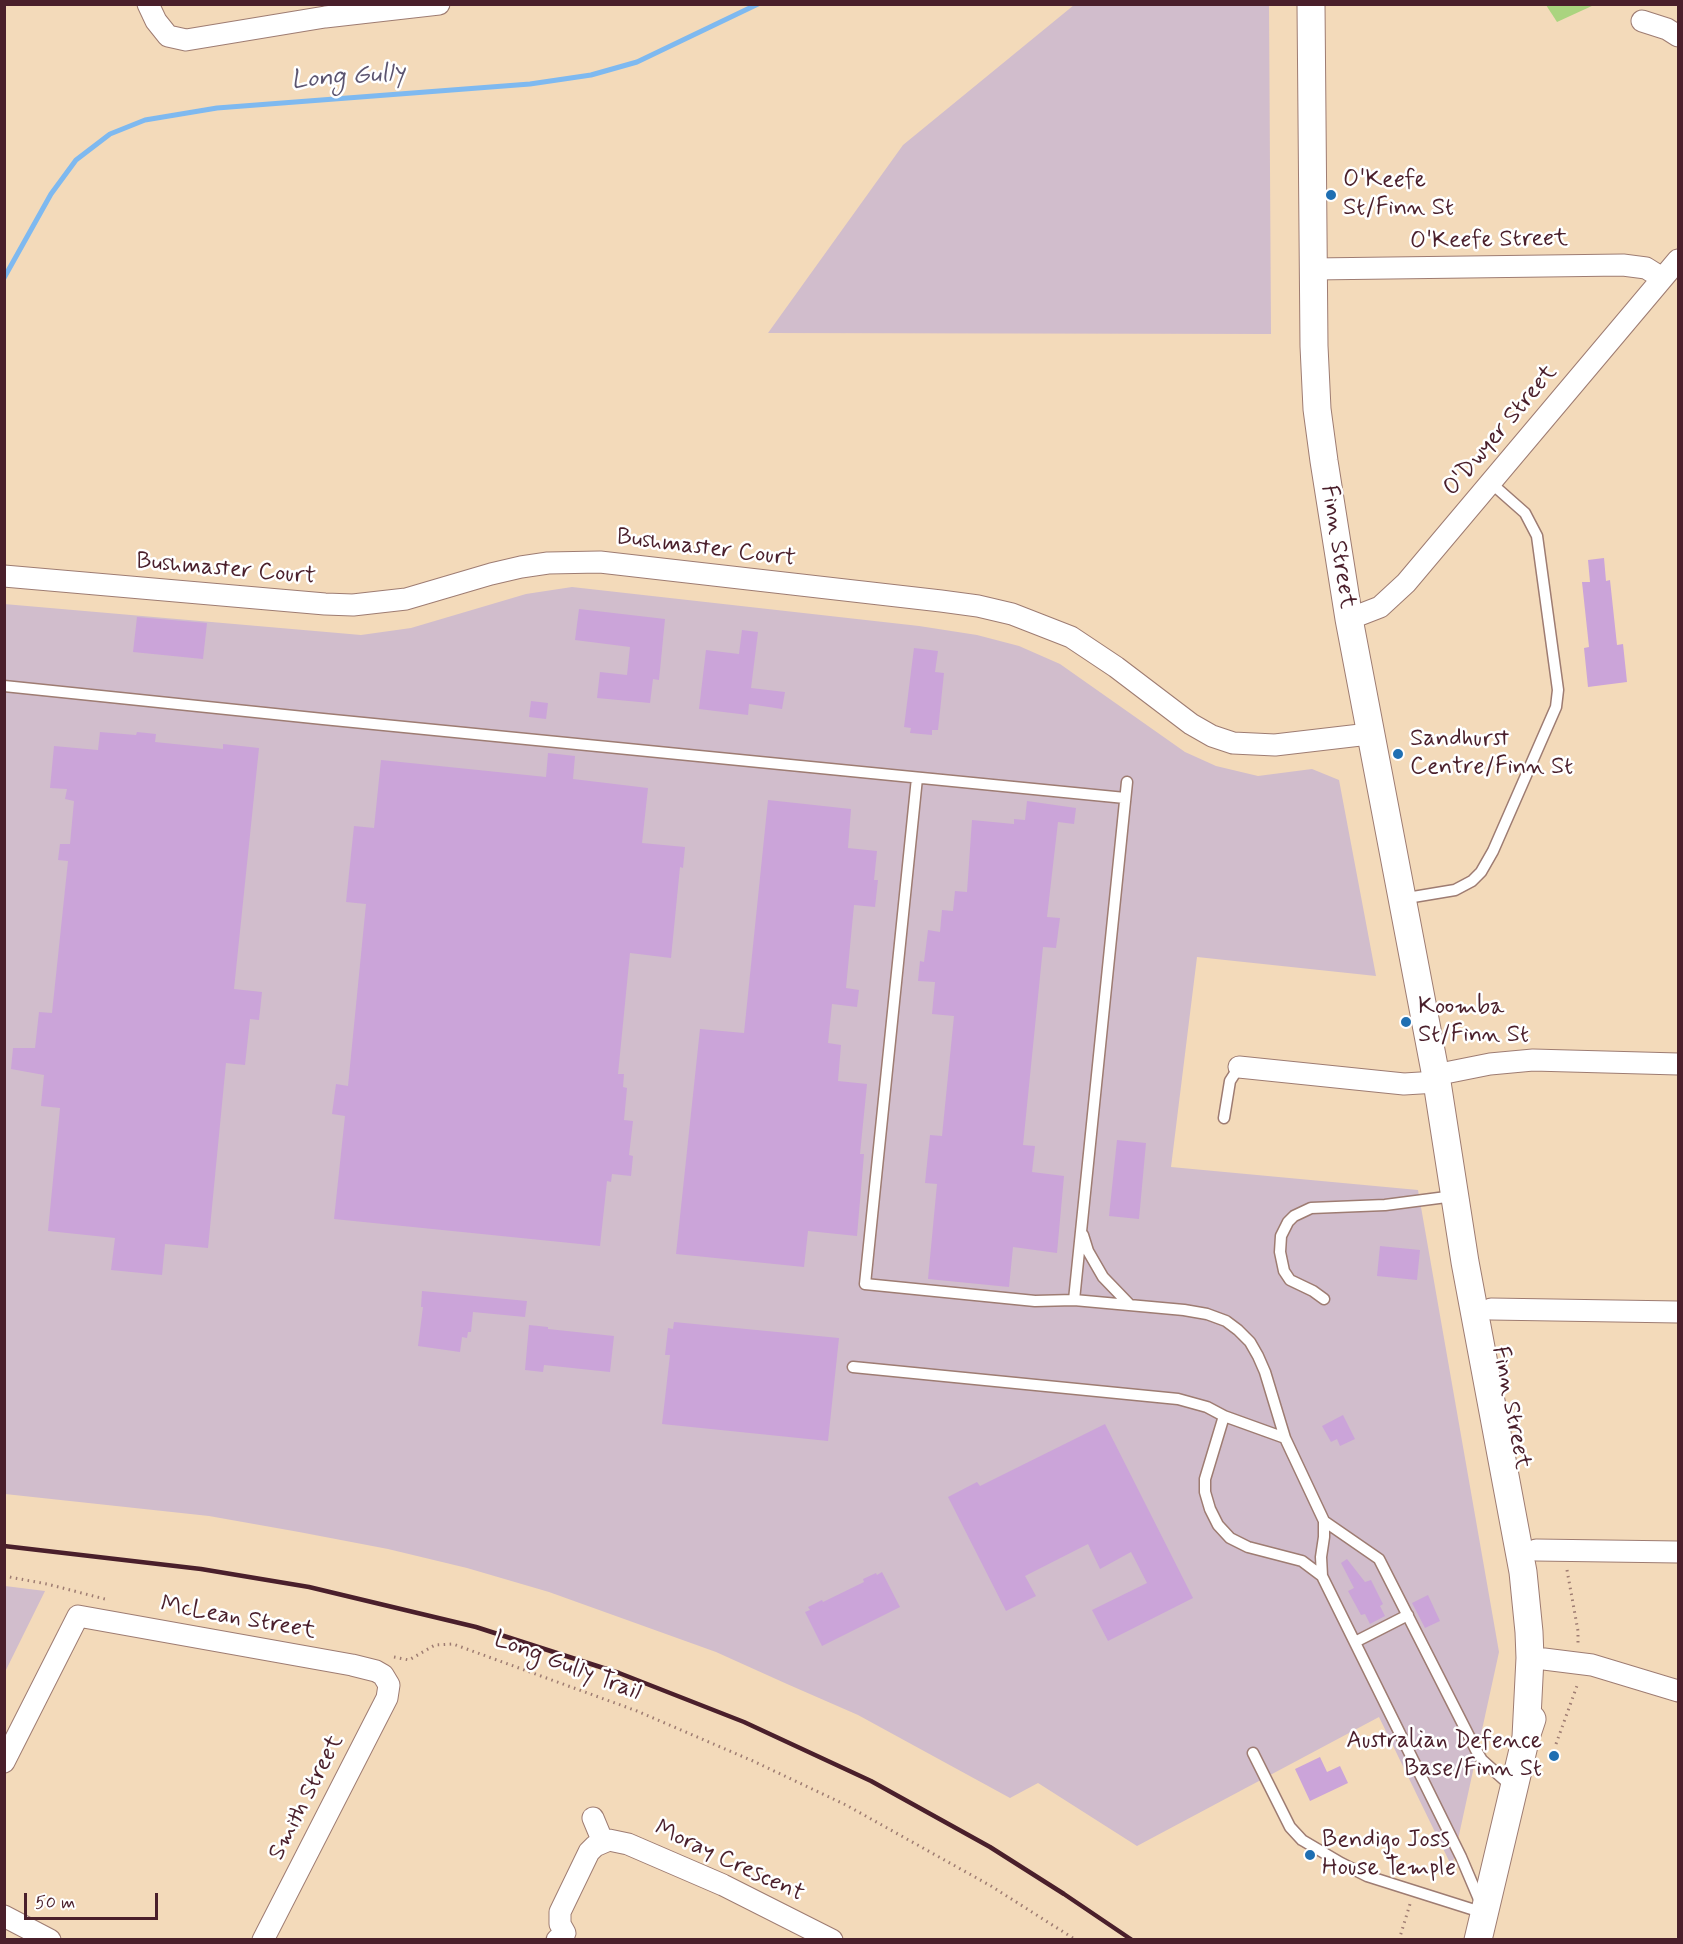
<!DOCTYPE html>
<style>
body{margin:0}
#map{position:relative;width:1683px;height:1944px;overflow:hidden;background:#f3daba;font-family:Mynerve,sans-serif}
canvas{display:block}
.frame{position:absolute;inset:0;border:6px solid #4a1f2b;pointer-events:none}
.scale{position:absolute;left:24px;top:1893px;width:134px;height:27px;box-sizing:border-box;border:3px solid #4a1f2b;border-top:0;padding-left:8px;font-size:18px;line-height:21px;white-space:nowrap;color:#4a1f2b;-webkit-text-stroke:4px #fff;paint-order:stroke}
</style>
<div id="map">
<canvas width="1683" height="1944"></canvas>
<div class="frame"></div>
<div class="scale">50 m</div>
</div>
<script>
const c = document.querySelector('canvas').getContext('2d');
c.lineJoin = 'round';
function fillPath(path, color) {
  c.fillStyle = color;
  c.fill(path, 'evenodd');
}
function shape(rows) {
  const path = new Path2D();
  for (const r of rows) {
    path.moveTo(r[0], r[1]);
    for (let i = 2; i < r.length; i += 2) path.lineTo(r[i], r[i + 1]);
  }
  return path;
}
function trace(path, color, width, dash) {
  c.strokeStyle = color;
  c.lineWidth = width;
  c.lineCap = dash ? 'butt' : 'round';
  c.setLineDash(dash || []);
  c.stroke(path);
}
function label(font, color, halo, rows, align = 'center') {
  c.font = font + ' Mynerve,sans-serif';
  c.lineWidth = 5;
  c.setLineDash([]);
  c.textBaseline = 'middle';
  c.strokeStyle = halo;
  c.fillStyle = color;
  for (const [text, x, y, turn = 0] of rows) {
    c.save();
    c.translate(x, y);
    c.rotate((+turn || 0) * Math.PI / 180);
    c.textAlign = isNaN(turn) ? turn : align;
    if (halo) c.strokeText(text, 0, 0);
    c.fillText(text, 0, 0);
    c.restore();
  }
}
fillPath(shape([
 [1074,5,1269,5,1271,334,768,333,903,145],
 [572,587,919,626,977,635,1019,646,1060,664,1185,752,1216,766,1258,776,1312,769,1339,780,1376,976,1197,957,1171,1167,1418,1190,1499,1652,1452,1867,1379,1717,1137,1846,1038,1783,1010,1798,858,1715,787,1684,716,1652,549,1592,467,1568,388,1549,299,1532,209,1516,5,1494,4,604,361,635,411,628,526,594],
 [5,1586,45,1591,5,1672,4,1586]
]), '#d1bdcc');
fillPath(shape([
 [1546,5,1594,5,1557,22]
]), '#aad47f');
trace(shape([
 [4,278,51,194,76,160,110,134,145,120,217,108,530,84,591,75,637,62,758,4]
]), '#7eb9f0', 5);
fillPath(shape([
 [1604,558,1606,581,1610,580,1617,645,1623,644,1627,682,1588,687,1584,648,1589,647,1582,582,1590,582,1588,560],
 [579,609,665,619,659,680,653,679,650,703,597,698,600,672,627,675,630,647,575,640],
 [137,617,207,623,203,659,133,652],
 [742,630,758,632,751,688,785,692,782,709,749,704,748,715,699,709,706,650,739,654],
 [914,648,938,651,935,672,944,673,938,730,932,730,932,735,910,733,911,728,904,727],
 [531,701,548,703,546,719,529,717],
 [100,732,136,735,137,732,156,734,155,742,223,749,223,744,259,748,234,989,262,992,259,1020,250,1019,245,1065,226,1063,208,1248,165,1244,162,1275,111,1270,115,1238,48,1231,60,1108,41,1106,44,1075,11,1069,13,1048,35,1048,39,1012,52,1013,68,861,58,860,60,844,70,844,74,801,65,799,67,789,50,788,54,746,98,750],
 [548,753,575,756,573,779,648,788,642,843,685,847,683,868,680,867,671,958,630,953,618,1074,624,1074,623,1087,627,1088,624,1120,633,1121,629,1155,633,1156,631,1176,612,1174,611,1182,607,1181,600,1246,334,1219,345,1116,332,1114,336,1084,348,1086,366,904,346,902,354,826,374,828,381,760,546,777],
 [768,800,851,809,848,848,877,851,874,880,878,880,875,907,854,905,846,988,859,990,857,1007,832,1004,828,1043,841,1045,838,1081,867,1084,860,1154,864,1154,857,1236,808,1231,804,1267,676,1254,700,1029,744,1033],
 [1027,801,1076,808,1074,824,1058,822,1047,917,1060,918,1056,948,1043,947,1023,1145,1035,1146,1032,1172,1064,1176,1057,1253,1013,1247,1009,1287,928,1279,937,1184,925,1183,930,1135,942,1136,954,1016,932,1014,935,982,918,981,920,961,924,962,928,930,940,932,942,910,953,911,955,891,967,892,972,820,1014,824,1014,819,1025,820],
 [1117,1140,1146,1143,1139,1219,1109,1216],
 [1380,1246,1420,1250,1417,1280,1377,1276],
 [422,1291,527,1301,525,1317,473,1312,471,1332,468,1332,467,1338,462,1337,460,1352,418,1346,423,1307,421,1307],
 [674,1322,839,1338,828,1441,662,1424,670,1355,665,1355,668,1328,673,1329],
 [529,1325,548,1327,548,1329,614,1336,610,1372,544,1365,543,1372,525,1370],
 [1343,1415,1355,1439,1340,1446,1337,1439,1331,1442,1322,1426],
 [1105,1424,1193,1598,1108,1641,1092,1610,1147,1583,1131,1552,1100,1569,1088,1544,1025,1576,1036,1596,1006,1611,948,1497,977,1482,980,1486],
 [1347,1559,1365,1582,1371,1580,1383,1604,1380,1606,1385,1616,1370,1624,1365,1614,1361,1615,1348,1591,1354,1588,1341,1563],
 [882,1572,900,1607,822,1646,805,1612,810,1610,808,1607,822,1600,823,1602,864,1582,863,1579,876,1573,877,1575],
 [1428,1595,1440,1621,1425,1628,1412,1603],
 [1320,1757,1327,1772,1340,1766,1348,1783,1310,1801,1295,1769]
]), '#cba4d9');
const service = shape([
 [4,686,323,719,1125,798],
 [917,778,865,1284,1035,1301,1074,1300,1184,1310,1207,1314,1226,1321,1238,1330,1250,1342,1258,1356,1265,1372,1285,1438,1324,1521,1324,1537,1321,1557,1322,1576,1461,1857,1481,1904],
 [1401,899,1455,890,1472,881,1481,872,1493,851,1556,707,1558,690,1537,536,1525,513,1491,483],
 [1224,1118,1230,1081,1239,1067],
 [1083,1235,1088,1251,1103,1277,1130,1305],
 [1324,1299,1313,1291,1290,1280,1284,1271,1280,1252,1281,1236,1288,1222,1294,1216,1311,1208,1385,1205,1454,1196],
 [1074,1300,1127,782],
 [853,1367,1178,1399,1207,1407,1224,1416,1205,1479,1205,1492,1210,1509,1218,1525,1230,1538,1248,1547,1302,1561,1322,1576],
 [1224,1416,1285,1438],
 [1324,1521,1379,1559,1476,1750,1482,1760,1511,1786],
 [1355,1642,1408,1615],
 [1253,1753,1290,1827,1302,1840,1341,1863,1367,1876,1484,1913]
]);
const minor = shape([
 [148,4,156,21,168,36,186,40,325,17,439,4],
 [1642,21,1667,29,1678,36],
 [1313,269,1623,265,1646,268,1662,278],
 [4,576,325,604,353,605,406,599,491,574,521,567,548,563,600,562,941,601,978,606,1012,614,1071,637,1116,667,1191,724,1212,736,1233,743,1275,745,1369,734],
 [1349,619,1380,607,1406,583,1678,260],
 [1239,1067,1404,1084,1437,1082],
 [1435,1075,1490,1064,1533,1060,1678,1064],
 [1491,1309,1678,1312],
 [1536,1550,1678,1552],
 [1544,1659,1592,1665,1678,1691],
 [4,1762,78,1616,352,1665,376,1671,383,1675,389,1685,387,1698,263,1940],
 [593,1818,603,1842],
 [4,1916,50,1940],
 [557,1940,565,1933,560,1924,560,1912,589,1852,595,1846,609,1840,628,1844,723,1885,832,1940]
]);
const tertiary = shape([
 [1311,4,1314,346,1317,409,1324,461,1349,619,1437,1082,1465,1262,1523,1572,1529,1632,1530,1658,1526,1737],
 [1478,1940,1526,1737,1532,1719]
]);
trace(service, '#9e7c72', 13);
trace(minor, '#9e7c72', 23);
trace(tertiary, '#9e7c72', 29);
trace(shape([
 [1567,1570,1578,1631,1578,1646],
 [4,1576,47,1584,105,1599],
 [394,1657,409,1660,435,1645,453,1644,637,1711,753,1761,846,1805,991,1886,1076,1940],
 [1556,1744,1578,1683],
 [1399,1940,1410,1904]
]), '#9e7c72', 3, [1.5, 4.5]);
trace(service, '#fff', 10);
trace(minor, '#fff', 21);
trace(tertiary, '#fff', 27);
trace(shape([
 [4,1546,201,1569,309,1587,476,1627,619,1673,744,1722,871,1781,990,1847,1064,1894,1132,1940]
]), '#4a1f2b', 4.5);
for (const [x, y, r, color] of [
 [1331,195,6,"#1f6fb2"],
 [1398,754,6,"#1f6fb2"],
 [1406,1022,6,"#1f6fb2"],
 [1554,1756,6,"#1f6fb2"],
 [1310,1855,6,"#1f6fb2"]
]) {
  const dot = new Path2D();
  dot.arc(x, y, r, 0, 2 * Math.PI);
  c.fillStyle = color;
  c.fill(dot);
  trace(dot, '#fff', 2);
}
label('24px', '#4a1f2b', '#fff', [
 ["O'Keefe",1343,181],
 ["St/Finn St",1343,209],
 ["Sandhurst",1410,740],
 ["Centre/Finn St",1410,768],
 ["Koomba",1418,1008],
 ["St/Finn St",1418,1036],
 ["Australian Defence",1542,1742,"right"],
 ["Base/Finn St",1542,1770,"right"],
 ["Bendigo Joss",1322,1841],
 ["House Temple",1322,1869]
], 'left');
label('24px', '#4a1f2b', '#fff', [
 ["O'Keefe Street",1489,241,-1],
 ["O'Dwyer Street",1501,431,-50],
 ["Finn Street",1337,547,81],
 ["Bushmaster Court",706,549,7],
 ["Bushmaster Court",226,570,5],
 ["Finn Street",1510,1408,79],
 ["McLean Street",238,1619,10],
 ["Long Gully Trail",567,1667,21],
 ["Smith Street",307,1798,-63],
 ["Moray Crescent",729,1862,25]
]);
label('italic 26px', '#5c5570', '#fff', [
 ["Long Gully",348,78,-4]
]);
</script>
